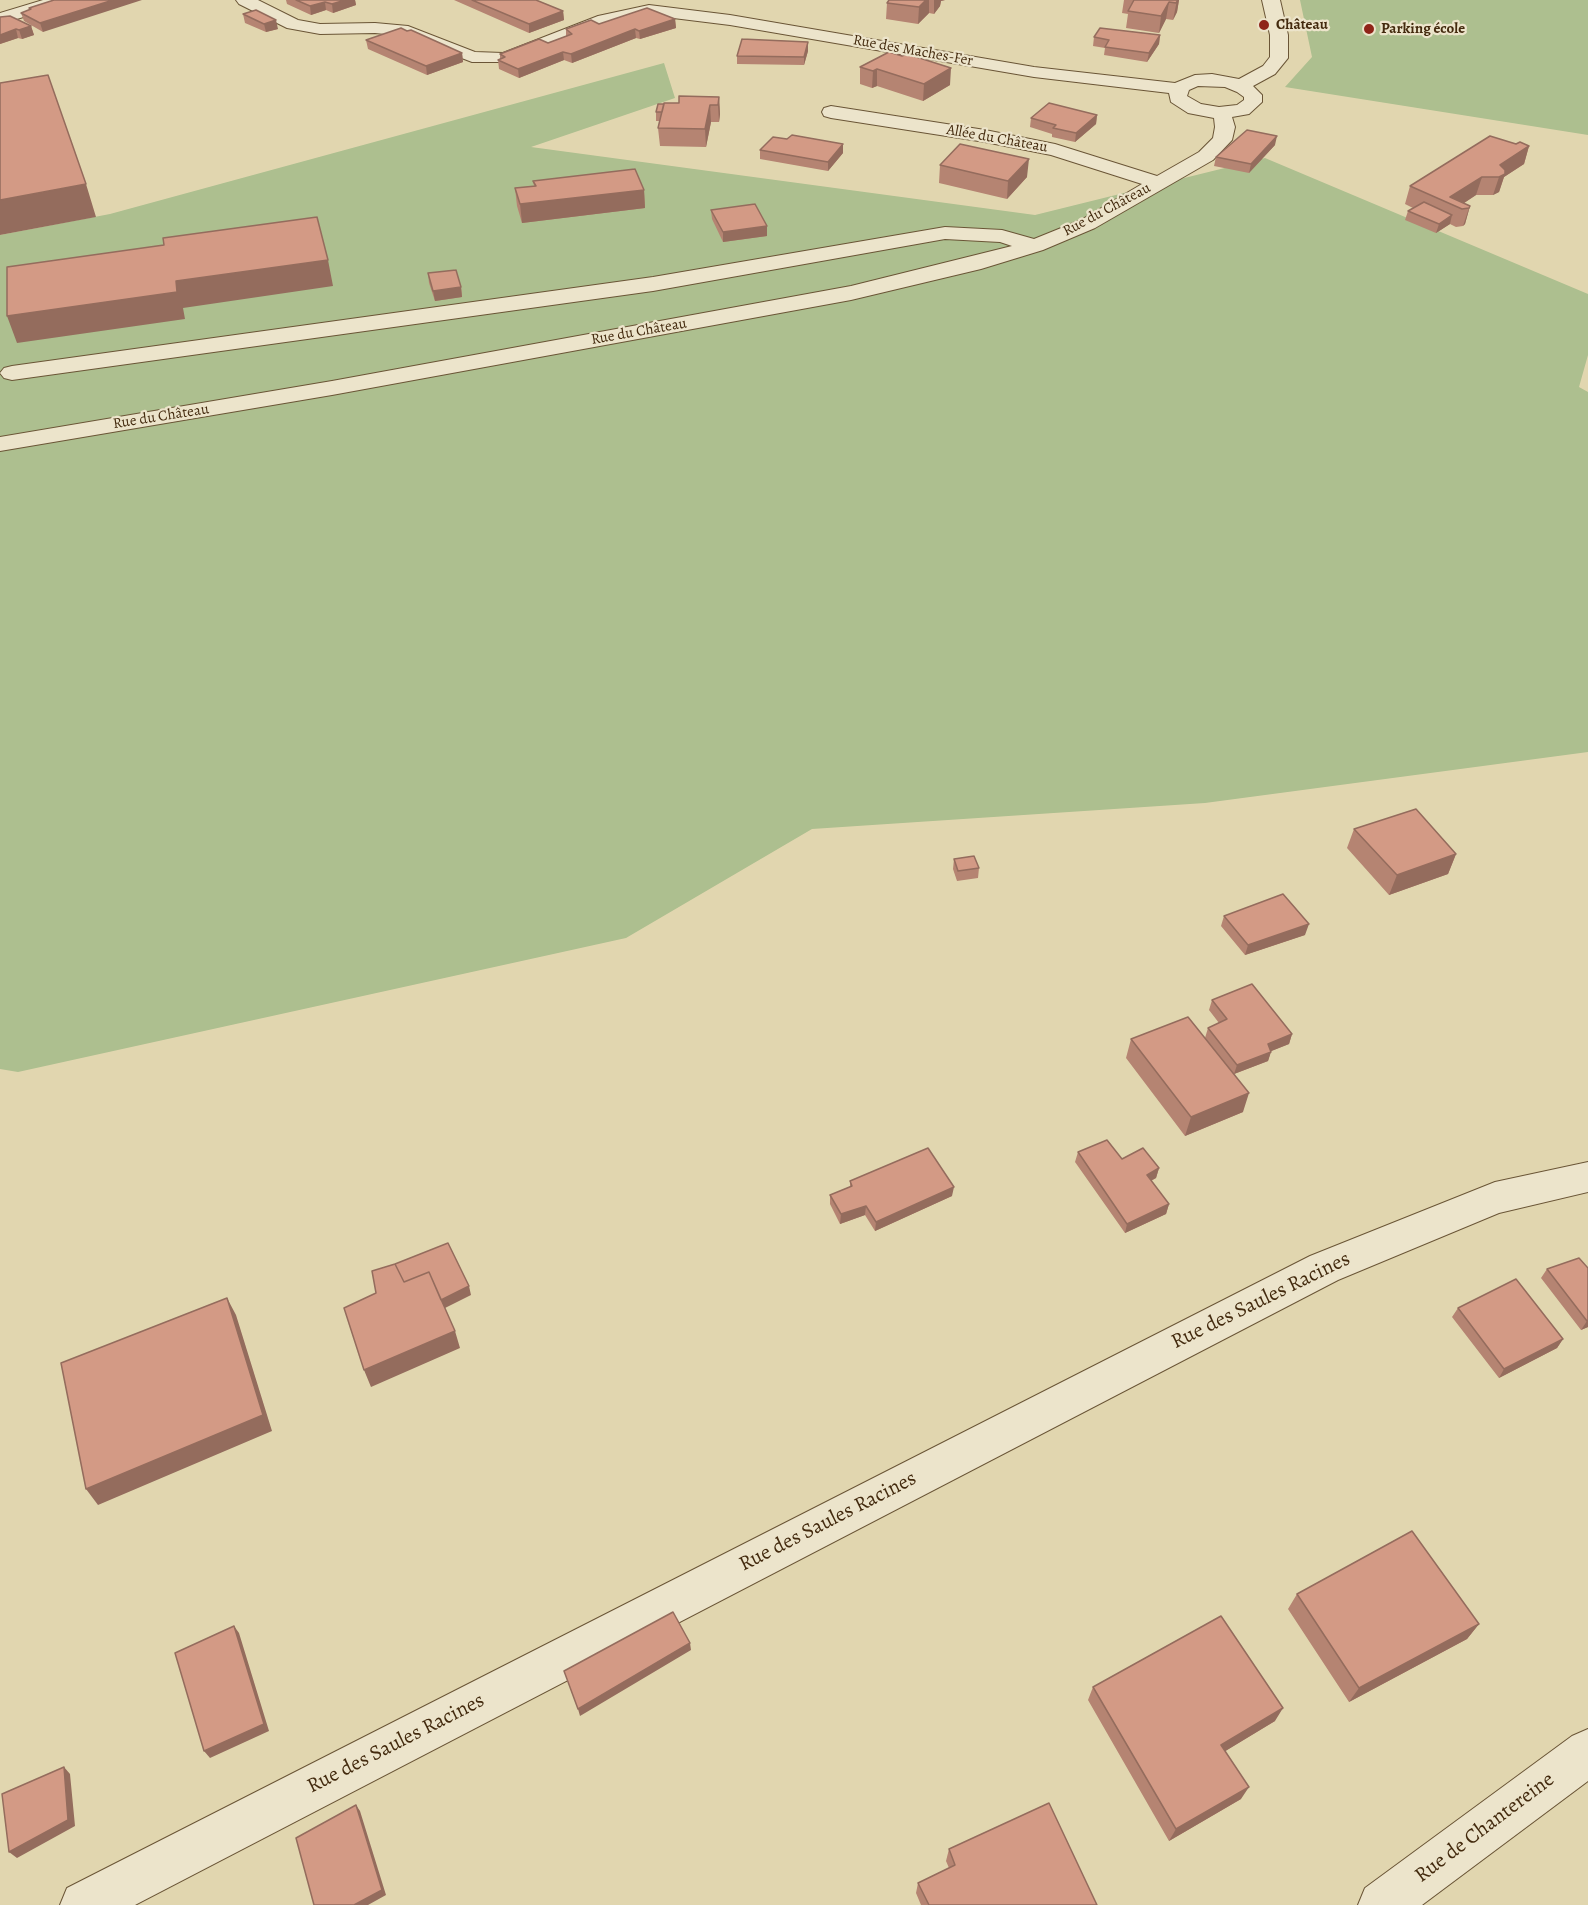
<!DOCTYPE html>
<meta charset="utf-8">
<style>
body{margin:0}
canvas{display:block;background:#e1d6af}
</style>
<canvas width="1588" height="1905"></canvas>
<script>
const c = document.querySelector('canvas').getContext('2d');
c.lineJoin = 'round';
function fillPath(path, color) {
  c.fillStyle = color;
  c.fill(path, 'evenodd');
}
function shape(rows) {
  const path = new Path2D();
  for (const r of rows) {
    path.moveTo(r[0], r[1]);
    for (let i = 2; i < r.length; i += 2) path.lineTo(r[i], r[i + 1]);
  }
  return path;
}
function trace(path, color, width, dash) {
  c.strokeStyle = color;
  c.lineWidth = width;
  c.lineCap = dash ? 'butt' : 'round';
  c.setLineDash(dash || []);
  c.stroke(path);
}
function label(font, color, halo, rows, align = 'center') {
  c.font = font + ' Alegreya,serif';
  c.lineWidth = 4.5;
  c.setLineDash([]);
  c.textBaseline = 'middle';
  c.strokeStyle = halo;
  c.fillStyle = color;
  for (const [text, x, y, turn = 0] of rows) {
    c.save();
    c.translate(x, y);
    c.rotate((+turn || 0) * Math.PI / 180);
    c.textAlign = isNaN(turn) ? turn : align;
    if (halo) c.strokeText(text, 0, 0);
    c.fillText(text, 0, 0);
    c.restore();
  }
}
fillPath(shape([
 [1300,0,1588,0,1588,135,1285,87,1312,57],
 [664,63,675,98,531,147,1035,215,1265,158,1588,294,1588,355,1579,387,1588,392,1588,752,1205,803,812,829,626,938,18,1072,0,1069,0,235,110,214]
]), '#adbf8f');
const minor = shape([
 [43,0,70,0,67,4,0,24,0,13,43,0],
 [236,0,258,0,298,20,320,24,375,23,408,26,475,52,503,53,598,16,649,5,730,15,1034,67,1175,83,1195,75,1212,74,1239,79,1263,66,1270,57,1270,35,1262,0,1280,0,1288,35,1288,58,1275,74,1253,86,1262,95,1262,102,1249,114,1232,117,1235,127,1232,140,1213,160,1095,228,1043,250,981,269,851,300,332,395,0,451,0,437,332,381,851,286,1012,246,1000,242,945,239,653,291,12,380,4,378,0,373,4,368,12,366,653,277,945,227,1002,230,1034,239,1081,220,1142,184,1051,155,985,142,831,118,824,116,822,112,824,108,831,106,985,130,1055,144,1157,176,1199,152,1213,138,1215,127,1214,118,1188,113,1171,102,1169,93,1034,77,730,25,649,15,609,24,511,62,472,62,405,36,375,33,320,34,287,28,239,4,236,0],
 [1198,86,1225,87,1237,92,1244,97,1244,100,1237,105,1219,107,1201,104,1187,96,1189,90,1198,86],
 [1588,1162,1588,1192,1499,1213,1338,1280,135,1905,60,1905,67,1888,1310,1256,1495,1182,1588,1162],
 [1588,1729,1588,1781,1422,1905,1358,1905,1365,1888,1572,1736,1588,1729]
]);
trace(minor, '#6a5536', 2);
fillPath(minor, '#ece4cb');
fillPath(shape([
 [54,0,43,32,24,21,21,13,30,10,29,8],
 [286,0,355,0,356,5,333,13,326,10,311,15,287,4],
 [454,0,536,0,563,11,564,20,529,33],
 [889,0,945,0,941,1,940,6,934,14,929,13,918,24,886,19,887,3],
 [1124,0,1179,0,1177,12,1173,20,1166,19,1159,33,1126,28,1128,14,1122,13],
 [243,14,278,29,266,32,245,23],
 [0,17,31,26,34,35,22,39,18,38,0,44],
 [675,19,676,28,640,39,636,38,572,63,564,60,519,78,499,69,498,60,500,59,500,54,548,43,566,36,566,29,599,24],
 [407,31,462,53,463,62,427,75,368,49,366,40],
 [1160,35,1159,44,1147,62,1104,55,1105,48,1093,46,1094,37],
 [808,42,808,51,804,65,737,64,737,56],
 [889,52,950,85,923,101,877,86,872,88,860,84,860,67],
 [719,97,720,114,719,122,711,122,706,147,660,146,658,128,660,121,656,121,656,112,679,103],
 [1097,115,1096,124,1075,142,1052,137,1052,134,1030,127,1031,118],
 [1516,144,1529,146,1524,164,1504,177,1499,192,1493,195,1476,195,1464,203,1470,206,1465,224,1463,226,1456,227,1450,224,1436,233,1405,220,1408,211,1413,208,1405,204,1410,186],
 [1275,145,1249,173,1214,166,1216,157],
 [760,150,843,153,828,171,760,159],
 [940,165,1027,177,1007,199,939,183],
 [533,181,644,190,645,208,522,223,517,206,515,188,534,186],
 [711,210,767,236,723,242,712,219],
 [428,273,461,287,462,297,435,301,429,283],
 [1354,829,1456,854,1448,874,1389,895,1347,848],
 [954,859,979,868,978,878,957,881,953,869],
 [1224,916,1305,935,1245,955,1221,926],
 [1212,1000,1292,1034,1289,1044,1271,1051,1268,1061,1234,1074,1243,1112,1185,1136,1126,1058,1131,1039,1205,1038,1208,1028,1219,1023,1209,1010],
 [1078,1152,1122,1159,1159,1168,1156,1178,1151,1181,1169,1204,1166,1214,1125,1233,1075,1162],
 [850,1181,952,1196,875,1231,865,1215,840,1224,830,1204,830,1195,850,1187],
 [1588,1268,1588,1327,1581,1330,1541,1278,1547,1269],
 [1458,1308,1563,1339,1557,1348,1499,1378,1452,1317],
 [1297,1594,1479,1624,1467,1639,1349,1702,1288,1609],
 [1093,1687,1275,1721,1225,1751,1241,1799,1169,1841,1088,1700],
 [949,1849,1097,1905,921,1905,916,1893,918,1883,949,1868,946,1861]
]), '#b58472');
fillPath(shape([
 [113,0,142,0,43,32,40,23],
 [345,0,355,0,356,5,333,13,332,4],
 [926,0,929,0,929,13,918,24,919,7],
 [934,0,945,0,941,1,940,6,934,14],
 [1177,0,1179,0,1177,12,1173,20],
 [325,2,326,10,311,15,310,6],
 [1169,2,1166,19,1159,33,1161,16],
 [563,11,564,20,529,33,529,24],
 [675,19,676,28,640,39,639,31],
 [276,20,278,29,266,32,264,24],
 [31,26,34,35,22,39,19,30],
 [16,29,18,38,0,44,0,35],
 [635,29,636,38,572,63,571,54],
 [1160,35,1159,44,1147,62,1149,53],
 [808,42,808,51,804,65,804,57],
 [563,52,564,60,519,78,518,69],
 [462,53,463,62,427,75,426,66],
 [951,68,950,85,923,101,924,84],
 [877,69,877,86,872,88,873,71],
 [719,97,720,114,719,122,718,105],
 [710,105,711,122,706,147,705,129],
 [1097,115,1096,124,1075,142,1076,133],
 [1277,136,1275,145,1249,173,1251,164],
 [843,144,843,153,828,171,828,162],
 [1529,146,1524,164,1504,177,1499,192,1493,195,1499,177,1500,165],
 [1029,159,1027,177,1007,199,1008,181],
 [1482,177,1476,195,1458,207,1450,197],
 [86,184,96,217,0,235,0,200],
 [644,190,645,208,522,223,520,204],
 [1470,206,1465,224,1463,226,1469,208],
 [1452,215,1450,224,1436,233,1439,224],
 [767,226,767,236,723,242,723,232],
 [328,260,333,286,183,308,185,319,17,343,7,316,176,281],
 [461,287,462,297,435,301,433,291],
 [1456,854,1448,874,1389,895,1397,875],
 [1309,924,1305,935,1245,955,1248,945],
 [1292,1034,1289,1044,1264,1054,1268,1044],
 [1271,1052,1268,1061,1234,1074,1237,1065],
 [1249,1093,1243,1112,1185,1136,1191,1117],
 [1159,1168,1156,1178,1144,1184,1147,1175],
 [954,1187,952,1196,875,1231,876,1222],
 [1169,1204,1166,1214,1125,1233,1127,1224],
 [866,1206,865,1215,840,1224,841,1214],
 [469,1286,471,1295,443,1309,440,1300],
 [227,1298,236,1315,272,1431,98,1505,86,1489],
 [1588,1320,1588,1327,1581,1330,1587,1321],
 [455,1331,460,1348,371,1387,364,1370],
 [1563,1339,1557,1348,1499,1378,1504,1369],
 [1479,1624,1467,1639,1349,1702,1359,1688],
 [234,1626,239,1633,269,1731,210,1758,204,1751],
 [690,1643,691,1650,580,1716,578,1709],
 [1283,1708,1275,1721,1214,1758,1221,1745],
 [64,1767,70,1774,75,1826,17,1858,9,1852],
 [1249,1787,1241,1799,1169,1841,1176,1829],
 [356,1805,360,1811,386,1895,368,1905,354,1905]
]), '#946c5d');
const building = shape([
 [54,0,113,0,40,23,21,13,31,9,29,8,54,0],
 [296,0,345,0,332,4,325,2,310,6,296,0],
 [472,0,536,0,563,11,529,24,472,0],
 [889,0,926,0,919,7,887,3,889,0],
 [1134,0,1178,0,1176,3,1169,2,1161,16,1128,11,1134,0],
 [647,8,675,19,639,31,635,29,571,54,563,52,518,69,498,60,505,57,500,54,539,39,548,43,572,34,566,29,591,20,599,24,647,8],
 [256,10,276,20,264,24,243,14,256,10],
 [10,16,31,26,19,30,16,29,0,35,0,17,10,16],
 [401,28,407,31,411,30,462,53,426,66,366,40,401,28],
 [1100,28,1160,35,1149,53,1105,47,1109,40,1094,37,1100,28],
 [742,39,808,42,804,57,737,56,742,39],
 [889,52,902,56,907,54,951,68,924,84,877,69,873,71,860,67,889,52],
 [48,75,86,184,0,200,0,83,48,75],
 [679,96,719,97,718,105,710,105,705,129,658,128,664,103,679,103,679,96],
 [1049,103,1097,115,1076,133,1053,128,1056,125,1031,118,1049,103],
 [658,104,664,104,662,112,656,112,658,104],
 [1247,130,1277,136,1251,164,1216,157,1247,130],
 [792,135,843,144,828,162,760,150,773,137,787,139,792,135],
 [1490,136,1516,144,1520,142,1529,146,1500,165,1505,170,1505,174,1499,177,1482,177,1450,197,1470,206,1469,208,1462,209,1410,186,1490,136],
 [960,144,1029,159,1008,181,940,165,960,144],
 [635,169,644,190,520,204,515,188,536,186,533,181,635,169],
 [1424,202,1452,215,1439,224,1408,211,1424,202],
 [755,204,767,226,723,232,711,210,755,204],
 [317,217,328,260,176,281,177,292,7,316,7,267,164,245,163,238,317,217],
 [456,270,461,287,433,291,428,273,456,270],
 [1416,809,1456,854,1397,875,1354,829,1416,809],
 [974,856,979,868,958,871,954,859,974,856],
 [1283,894,1309,924,1248,945,1224,916,1283,894],
 [1252,984,1292,1034,1268,1044,1271,1052,1237,1065,1208,1028,1227,1019,1212,1000,1252,984],
 [1188,1017,1249,1093,1191,1117,1131,1039,1188,1017],
 [1107,1140,1122,1159,1143,1148,1159,1168,1147,1175,1169,1204,1127,1224,1078,1152,1107,1140],
 [928,1148,954,1187,876,1222,866,1206,841,1214,830,1195,852,1186,850,1181,928,1148],
 [448,1243,469,1286,441,1300,429,1272,404,1282,395,1264,448,1243],
 [1579,1258,1588,1268,1588,1320,1587,1321,1547,1269,1579,1258],
 [395,1264,404,1282,429,1272,455,1331,364,1370,344,1308,376,1293,372,1271,395,1264],
 [1516,1279,1563,1339,1504,1369,1458,1308,1516,1279],
 [227,1298,263,1415,86,1489,61,1363,227,1298],
 [1412,1531,1479,1624,1359,1688,1297,1594,1412,1531],
 [673,1612,690,1643,578,1709,564,1671,673,1612],
 [1221,1616,1283,1708,1221,1745,1249,1787,1176,1829,1093,1687,1221,1616],
 [234,1626,264,1724,204,1751,175,1653,234,1626],
 [64,1767,68,1820,9,1852,2,1794,64,1767],
 [1049,1803,1097,1905,929,1905,918,1883,955,1865,949,1849,1049,1803],
 [356,1805,382,1890,354,1905,314,1905,296,1838,356,1805]
]);
fillPath(building, '#d39a85');
trace(building, '#946c5d', 1.5);
for (const [x, y, r, color] of [
 [1264,25,6,"#8f2418"],
 [1369,29,6,"#8f2418"]
]) {
  const dot = new Path2D();
  dot.arc(x, y, r, 0, 2 * Math.PI);
  c.fillStyle = color;
  c.fill(dot);
  trace(dot, '#ece4cb', 2);
}
label('bold 15px', '#432a0e', '#ece4cb', [
 ["Château",1276,25],
 ["Parking école",1381,29]
], 'left');
label('15px', '#432a0e', '#ece4cb', [
 ["Rue des Maches-Fer",913,51,10],
 ["Allée du Château",997,139,10],
 ["Rue du Château",1107,210,-28],
 ["Rue du Château",639,332,-10],
 ["Rue du Château",161,417,-9]
]);
label('21px', '#432a0e', '#ece4cb', [
 ["Rue des Saules Racines",1261,1301,-26],
 ["Rue des Saules Racines",828,1522,-27],
 ["Rue des Saules Racines",396,1744,-27],
 ["Rue de Chantereine",1485,1828,-37]
]);
</script>
